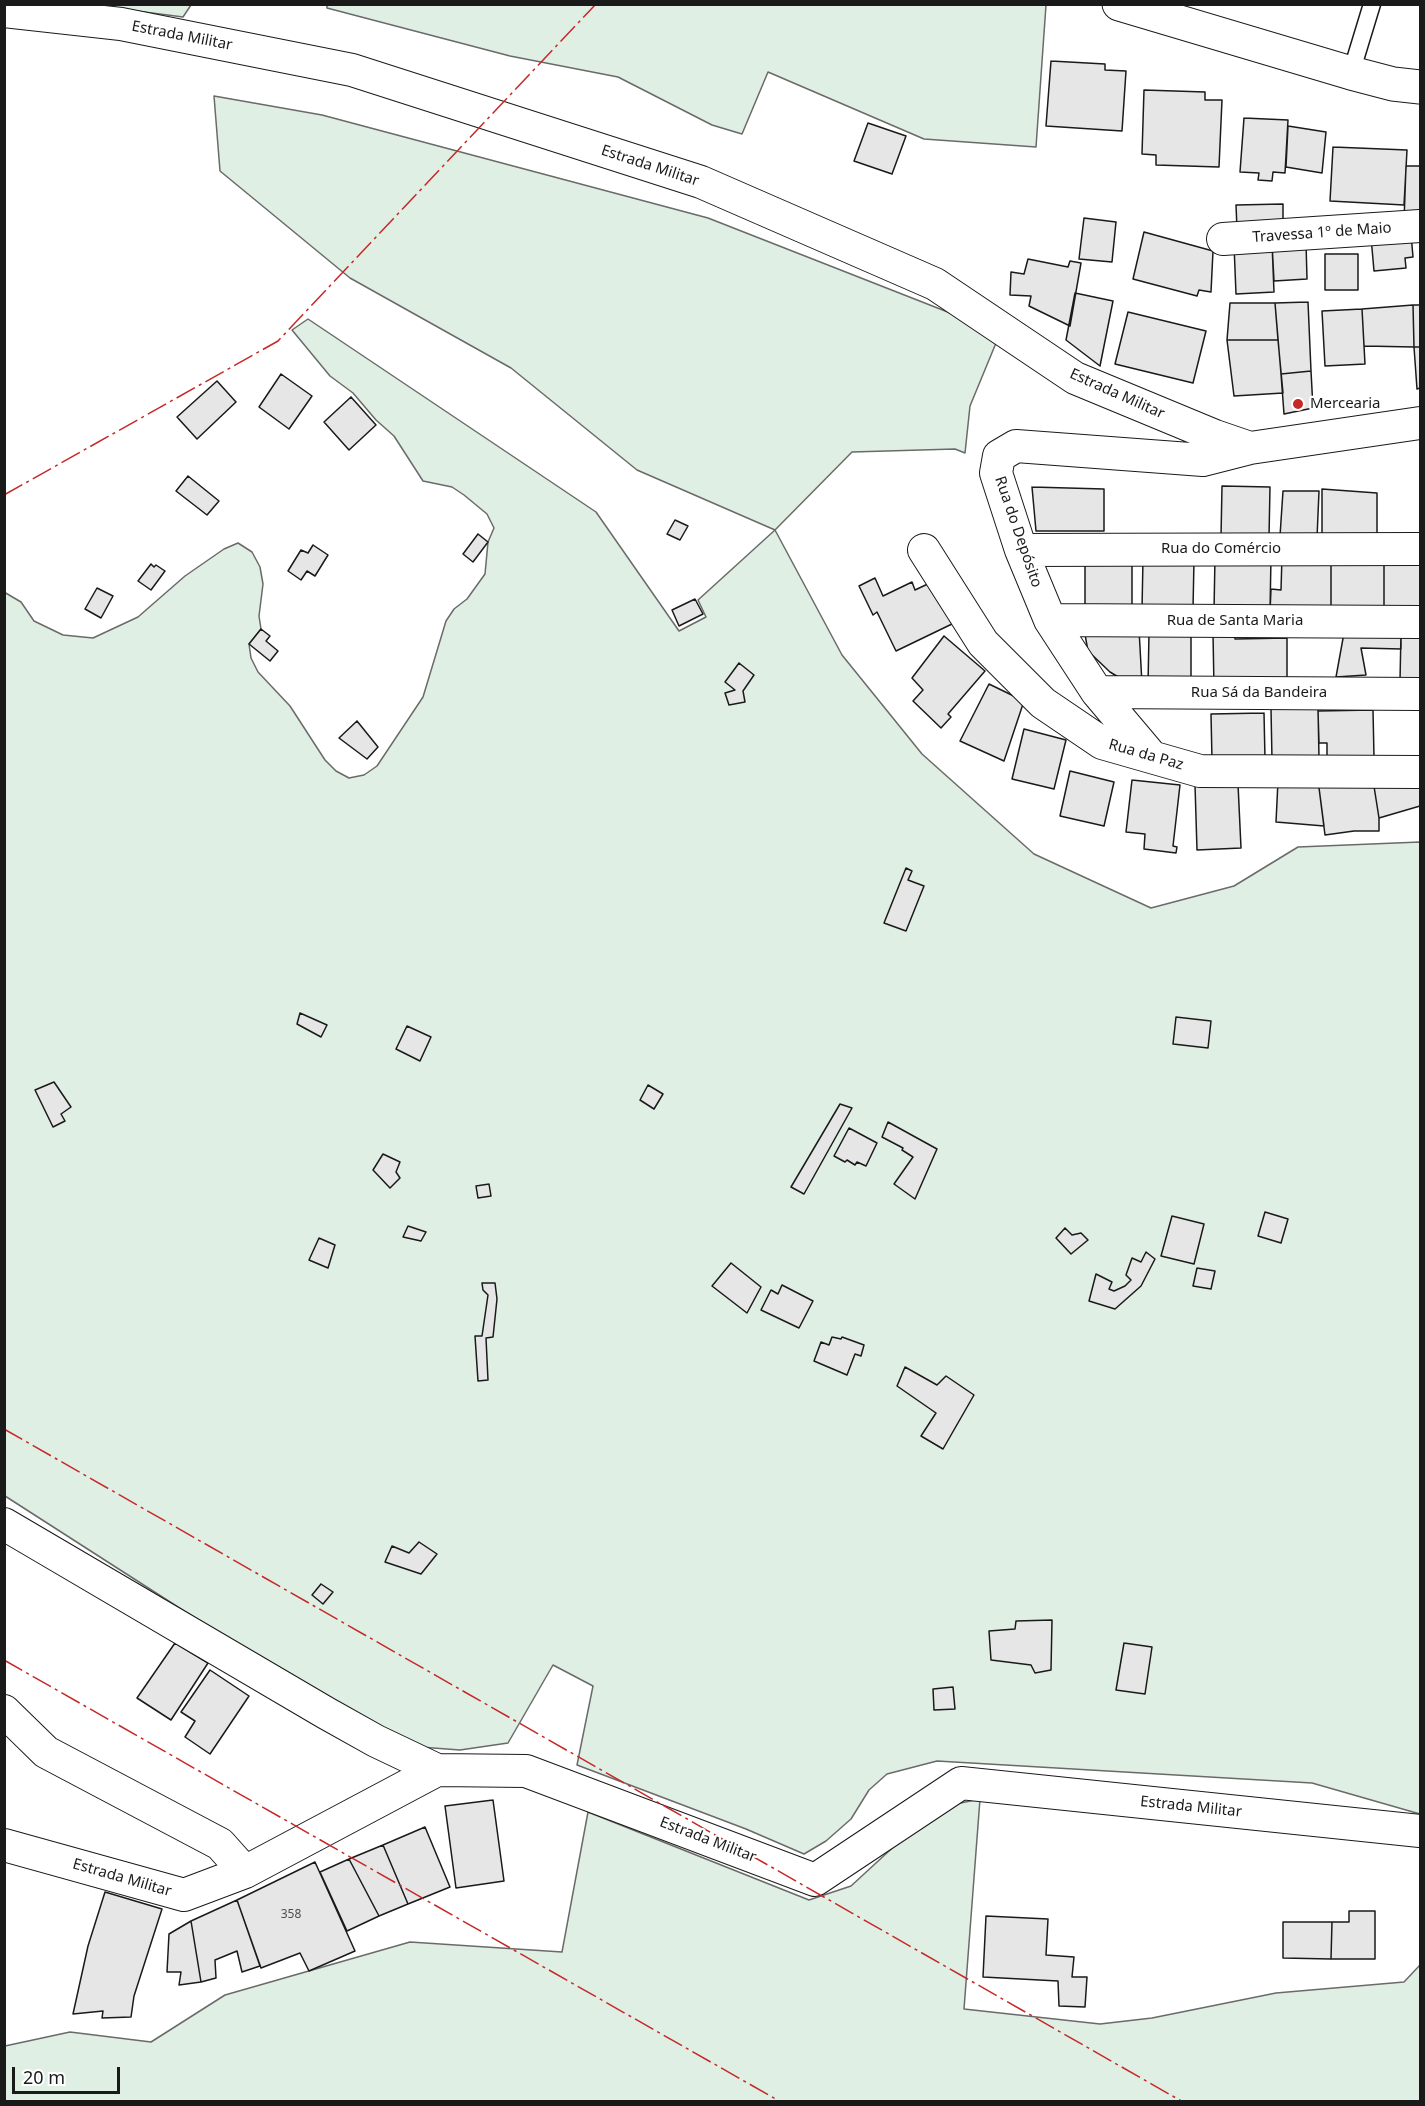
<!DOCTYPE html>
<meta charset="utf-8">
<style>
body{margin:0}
#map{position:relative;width:1425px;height:2106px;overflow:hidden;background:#fff;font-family:"Noto Sans",sans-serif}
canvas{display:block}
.frame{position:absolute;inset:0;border:6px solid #1a1a1a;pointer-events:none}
.scale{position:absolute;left:12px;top:2067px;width:108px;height:27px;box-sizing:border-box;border:3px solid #1a1a1a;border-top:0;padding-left:8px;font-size:18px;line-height:21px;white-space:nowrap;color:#1a1a1a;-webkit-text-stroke:4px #fff;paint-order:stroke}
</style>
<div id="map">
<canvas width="1425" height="2106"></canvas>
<div class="frame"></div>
<div class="scale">20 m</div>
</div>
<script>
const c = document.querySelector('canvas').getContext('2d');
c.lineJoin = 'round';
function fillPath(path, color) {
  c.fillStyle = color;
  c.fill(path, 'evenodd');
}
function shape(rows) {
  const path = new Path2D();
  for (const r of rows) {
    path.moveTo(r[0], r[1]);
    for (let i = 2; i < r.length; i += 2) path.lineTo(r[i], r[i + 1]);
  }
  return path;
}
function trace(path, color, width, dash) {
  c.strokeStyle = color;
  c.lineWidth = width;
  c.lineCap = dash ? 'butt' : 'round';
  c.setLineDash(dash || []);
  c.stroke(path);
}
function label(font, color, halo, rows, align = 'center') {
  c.font = font + ' "Noto Sans",sans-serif';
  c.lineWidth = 4.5;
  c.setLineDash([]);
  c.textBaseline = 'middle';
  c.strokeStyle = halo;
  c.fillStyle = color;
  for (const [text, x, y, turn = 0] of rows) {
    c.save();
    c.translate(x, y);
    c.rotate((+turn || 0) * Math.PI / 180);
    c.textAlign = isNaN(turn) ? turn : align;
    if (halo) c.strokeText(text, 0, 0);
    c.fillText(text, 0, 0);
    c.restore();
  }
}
const green = shape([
 [90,5,191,5,183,17,90,5],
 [327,5,1046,5,1036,147,924,139,768,72,742,134,712,125,618,77,510,56,327,8,327,5],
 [214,96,322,115,708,218,963,318,996,343,970,406,965,453,955,449,852,452,775,530,842,655,922,754,1034,854,1151,908,1234,886,1298,847,1420,842,1420,1814,1312,1783,937,1761,887,1774,869,1790,851,1819,826,1841,804,1854,746,1829,577,1765,593,1686,553,1665,508,1743,460,1750,420,1747,329,1704,5,1496,4,592,21,602,34,621,63,635,93,638,138,617,185,576,224,549,238,543,252,552,260,567,263,584,259,616,261,629,249,644,251,658,258,672,290,706,325,760,336,771,349,778,364,775,377,766,423,697,446,621,454,609,467,599,485,574,488,542,494,528,487,514,464,495,452,487,423,481,394,436,376,420,353,393,330,376,292,330,308,319,596,512,679,631,706,617,698,600,775,530,637,470,511,368,350,278,220,171,214,96],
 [980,1799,964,2009,1100,2024,1152,2018,1276,1993,1404,1982,1420,1965,1420,2101,5,2102,5,2046,70,2032,151,2042,225,1995,410,1942,562,1952,588,1812,809,1900,851,1886,914,1828,946,1806,980,1799]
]);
fillPath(green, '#e0efe3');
trace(green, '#6a6a6a', 1.5);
const building = shape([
 [1051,61,1105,64,1105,70,1126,71,1122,131,1046,126,1051,61],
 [1144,90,1205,92,1205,100,1222,100,1219,167,1156,165,1156,155,1142,154,1144,90],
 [1244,118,1288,120,1285,173,1273,172,1272,181,1258,180,1259,173,1240,172,1244,118],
 [868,123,906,136,892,174,854,161,868,123],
 [1288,126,1326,132,1322,173,1286,167,1288,126],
 [1333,147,1407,150,1404,205,1330,201,1333,147],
 [1406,166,1420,166,1420,219,1404,221,1406,166],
 [1283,204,1283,228,1237,229,1236,205,1283,204],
 [1084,218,1116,222,1112,262,1079,259,1084,218],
 [1144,232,1213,251,1211,292,1199,290,1197,296,1133,279,1144,232],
 [1411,234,1413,257,1405,258,1406,268,1374,271,1371,237,1411,234],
 [1306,242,1307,279,1274,281,1272,243,1306,242],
 [1272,243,1274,292,1236,294,1234,245,1272,243],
 [1325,254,1358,254,1358,290,1325,290,1325,254],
 [1028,259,1068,267,1070,261,1081,263,1070,326,1029,306,1031,296,1010,295,1011,272,1024,274,1028,259],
 [1075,293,1113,301,1100,366,1066,340,1075,293],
 [1308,302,1311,371,1281,374,1275,303,1308,302],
 [1230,303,1275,303,1278,340,1227,340,1230,303],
 [1413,305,1414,347,1364,346,1362,309,1413,305],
 [1413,305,1420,305,1420,347,1414,347,1413,305],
 [1362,309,1365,364,1325,366,1322,311,1362,309],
 [1128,312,1206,331,1193,383,1115,364,1128,312],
 [1227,340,1278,340,1283,393,1234,396,1227,340],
 [1414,347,1420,347,1420,388,1417,389,1414,347],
 [1311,371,1313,408,1284,414,1281,374,1311,371],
 [281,374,312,396,289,429,259,407,281,374],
 [217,381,236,402,197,439,177,417,217,381],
 [351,397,376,425,349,450,324,422,351,397],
 [188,476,219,501,207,515,176,491,188,476],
 [1222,486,1270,487,1269,537,1221,537,1222,486],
 [1032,487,1104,489,1104,531,1036,531,1032,487],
 [1322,489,1377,493,1377,534,1322,536,1322,489],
 [1283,491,1319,491,1317,538,1280,536,1283,491],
 [675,520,688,526,680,540,667,534,675,520],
 [478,534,488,542,473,562,463,554,478,534],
 [313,545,328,555,315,576,307,571,301,580,288,571,301,550,308,553,313,545],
 [1282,556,1331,556,1331,612,1270,612,1271,589,1281,590,1282,556],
 [1331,556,1384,556,1384,613,1331,612,1331,556],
 [1384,556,1420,557,1420,613,1384,613,1384,556],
 [1215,557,1271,557,1270,612,1214,611,1215,557],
 [1085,558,1132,558,1132,608,1085,609,1085,558],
 [1143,559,1194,560,1193,609,1142,609,1143,559],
 [151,564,154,567,156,565,165,571,151,590,138,581,151,564],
 [875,578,883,596,912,582,915,590,932,582,952,624,896,651,877,612,873,615,859,586,875,578],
 [97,588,113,596,101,618,85,609,97,588],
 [695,599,703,614,679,626,672,610,695,599],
 [261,629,270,636,266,641,278,651,270,661,249,644,261,629],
 [1084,629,1139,629,1142,684,1125,681,1110,672,1088,651,1084,629],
 [1401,632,1420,632,1420,682,1400,681,1401,632],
 [1401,632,1401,649,1361,648,1366,675,1336,677,1344,633,1401,632],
 [1149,633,1191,633,1191,685,1148,685,1149,633],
 [1213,633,1234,633,1235,639,1287,638,1287,683,1214,689,1213,633],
 [944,636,985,671,948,714,951,717,941,728,913,701,923,690,912,678,944,636],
 [739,663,754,675,743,691,745,702,729,705,725,693,735,690,725,682,739,663],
 [989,684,1024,701,1004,761,960,741,989,684],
 [1318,707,1319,758,1272,760,1271,709,1318,707],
 [1373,710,1374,757,1327,759,1327,743,1319,743,1318,711,1373,710],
 [1264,713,1265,759,1212,760,1211,714,1264,713],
 [357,721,378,747,367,759,339,738,357,721],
 [1024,729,1066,740,1054,789,1012,779,1024,729],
 [1070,771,1114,782,1104,826,1060,816,1070,771],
 [1132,780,1180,785,1173,846,1177,847,1176,853,1144,849,1145,834,1126,832,1132,780],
 [1318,780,1324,826,1276,822,1278,781,1318,780],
 [1318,780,1373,780,1379,818,1379,831,1354,831,1325,835,1318,780],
 [1373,780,1420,781,1420,806,1379,818,1373,780],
 [1238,784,1241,848,1197,850,1195,785,1238,784],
 [906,868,912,871,908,880,924,886,906,931,884,923,906,868],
 [300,1013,327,1025,321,1037,297,1024,300,1013],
 [1176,1017,1211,1021,1208,1048,1173,1044,1176,1017],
 [407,1026,431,1037,420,1061,396,1049,407,1026],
 [54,1082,71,1107,61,1114,65,1121,53,1127,35,1090,54,1082],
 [648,1085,663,1094,654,1109,640,1100,648,1085],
 [840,1104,852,1108,804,1194,791,1187,840,1104],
 [888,1122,937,1149,915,1199,894,1184,913,1157,902,1150,903,1148,882,1137,888,1122],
 [849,1128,877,1143,866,1166,857,1162,855,1165,847,1160,845,1162,834,1156,849,1128],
 [383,1154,400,1162,396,1172,400,1178,390,1188,373,1170,383,1154],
 [489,1184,491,1196,478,1198,476,1186,489,1184],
 [1265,1212,1288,1219,1281,1243,1258,1236,1265,1212],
 [1172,1216,1204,1224,1194,1264,1161,1256,1172,1216],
 [408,1226,426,1232,421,1241,403,1237,408,1226],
 [1065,1228,1072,1235,1081,1233,1088,1240,1071,1254,1056,1238,1065,1228],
 [319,1238,335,1245,328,1268,309,1260,319,1238],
 [1146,1252,1155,1259,1141,1286,1115,1309,1089,1301,1096,1274,1112,1282,1109,1289,1114,1291,1125,1286,1131,1280,1126,1275,1132,1258,1141,1262,1146,1252],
 [731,1263,761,1287,747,1313,712,1286,731,1263],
 [1197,1268,1215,1271,1211,1289,1193,1286,1197,1268],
 [482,1283,495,1283,497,1299,493,1337,486,1338,488,1380,478,1381,475,1336,482,1336,488,1295,483,1290,482,1283],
 [782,1285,813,1301,799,1328,761,1310,771,1290,778,1294,782,1285],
 [832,1337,841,1339,842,1337,864,1345,861,1356,855,1354,847,1375,814,1361,821,1342,829,1345,832,1337],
 [905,1367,937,1385,946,1376,974,1395,943,1449,921,1436,936,1413,897,1386,905,1367],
 [419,1542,437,1554,421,1574,385,1562,392,1546,409,1553,419,1542],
 [321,1584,333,1592,323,1604,312,1595,321,1584],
 [1052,1620,1051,1670,1035,1673,1031,1665,991,1660,989,1631,1015,1629,1016,1621,1052,1620],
 [175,1643,208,1663,171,1720,137,1698,175,1643],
 [1124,1643,1152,1647,1145,1694,1116,1690,1124,1643],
 [210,1670,249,1696,210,1754,185,1737,195,1721,181,1712,210,1670],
 [953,1687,955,1709,934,1710,933,1689,953,1687],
 [493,1800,504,1881,456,1888,445,1806,493,1800],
 [425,1827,450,1887,408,1904,383,1845,425,1827],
 [383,1845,408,1904,379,1916,349,1859,383,1845],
 [349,1859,379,1916,347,1931,320,1872,349,1859],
 [315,1862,355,1951,309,1971,300,1953,261,1968,237,1900,315,1862],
 [105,1892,162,1909,134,1996,131,2017,102,2018,103,2011,73,2014,88,1946,105,1892],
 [237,1900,260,1966,242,1972,237,1951,215,1960,216,1978,201,1982,191,1921,237,1900],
 [1349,1911,1375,1911,1375,1959,1331,1959,1332,1922,1349,1922,1349,1911],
 [986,1916,1048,1919,1046,1955,1074,1957,1072,1977,1087,1977,1085,2007,1059,2006,1058,1981,983,1977,986,1916],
 [191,1921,201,1982,179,1985,181,1972,167,1972,169,1934,191,1921],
 [1283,1922,1332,1922,1331,1959,1283,1958,1283,1922]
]);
fillPath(building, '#e6e6e6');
trace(building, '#1a1a1a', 1.5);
const service = shape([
 [1351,73,1372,4]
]);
const minor = shape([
 [4,11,121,24,352,70,701,182,935,284,1075,378,1215,436,1250,448],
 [1223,239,1420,226],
 [924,550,983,643,1043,703,1102,743,1200,771,1420,772],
 [1021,550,1420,549],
 [1050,620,1420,622],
 [1097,692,1420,694],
 [1151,756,1097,692,1050,620,1021,550,996,473,999,456,1016,446,1203,460,1250,448,1420,423],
 [4,1524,326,1713,376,1741,437,1770],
 [4,1711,46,1752,220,1844,245,1872],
 [4,1845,184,1895,245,1872,437,1770,526,1771,815,1880,961,1783,1420,1831]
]);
const secondary = shape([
 [1119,4,1351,73,1393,84,1420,87]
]);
trace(service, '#1a1a1a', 19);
trace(minor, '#1a1a1a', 34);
trace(secondary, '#1a1a1a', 35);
trace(service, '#fff', 16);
trace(minor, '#fff', 32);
trace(secondary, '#fff', 33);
trace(shape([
 [4,495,278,341,596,4],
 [4,1429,1183,2102],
 [4,1660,781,2102]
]), '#c62828', 1.5, [21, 4.5, 3, 4.5]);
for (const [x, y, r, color] of [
 [1298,404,6,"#c62828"]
]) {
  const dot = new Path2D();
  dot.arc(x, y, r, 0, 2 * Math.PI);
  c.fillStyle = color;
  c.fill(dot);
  trace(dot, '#fff', 2);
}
label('12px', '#4d4d4d', null, [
 ["358",291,1915]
]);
label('15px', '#1a1a1a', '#fff', [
 ["Estrada Militar",182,36,11],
 ["Estrada Militar",650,166,18],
 ["Travessa 1º de Maio",1322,233,-4],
 ["Estrada Militar",1117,394,24],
 ["Rua do Depósito",1018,532,71],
 ["Rua do Comércio",1221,549],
 ["Rua de Santa Maria",1235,621],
 ["Rua Sá da Bandeira",1259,693],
 ["Rua da Paz",1146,755,16],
 ["Estrada Militar",1191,1807,6],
 ["Estrada Militar",708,1840,21],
 ["Estrada Militar",122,1878,16]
]);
label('15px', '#1a1a1a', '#fff', [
 ["Mercearia",1310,404]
], 'left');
</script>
